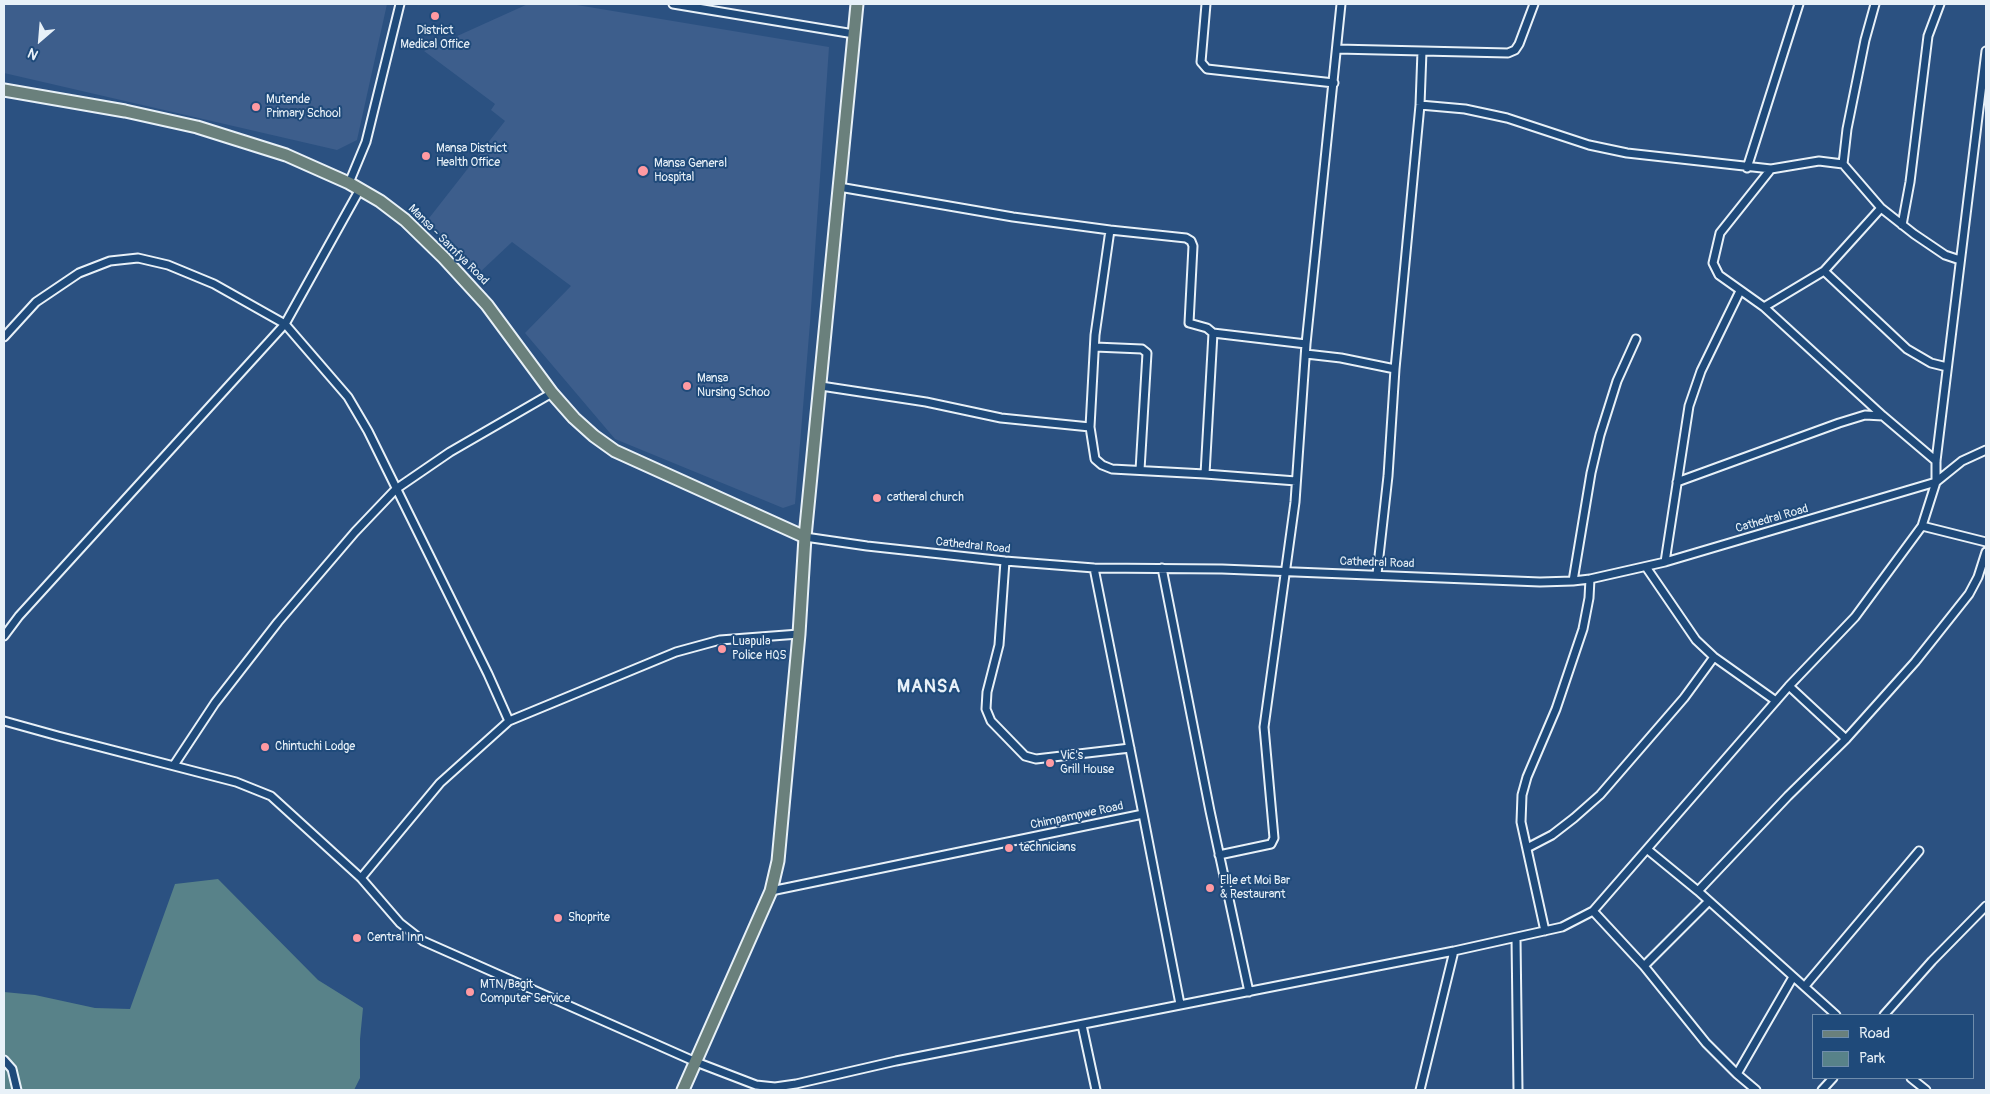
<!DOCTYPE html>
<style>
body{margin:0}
#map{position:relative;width:1990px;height:1094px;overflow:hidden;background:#2b5181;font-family:Pangolin,sans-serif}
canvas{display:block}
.frame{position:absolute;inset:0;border:5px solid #e8f1f8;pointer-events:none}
.legend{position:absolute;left:1812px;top:1014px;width:162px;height:65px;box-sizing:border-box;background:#1f4a7a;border:1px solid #6f8dac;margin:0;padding:6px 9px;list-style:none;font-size:15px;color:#e8f1f8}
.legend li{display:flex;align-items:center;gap:10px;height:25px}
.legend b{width:25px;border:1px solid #6f8dac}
.north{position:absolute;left:15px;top:15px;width:50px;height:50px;-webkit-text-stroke:4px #1f4a7a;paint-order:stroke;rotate:207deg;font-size:14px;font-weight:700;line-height:20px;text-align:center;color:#e8f1f8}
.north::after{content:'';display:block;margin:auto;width:18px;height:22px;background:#e8f1f8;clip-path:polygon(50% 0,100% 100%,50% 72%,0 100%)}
</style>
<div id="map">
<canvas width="1990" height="1094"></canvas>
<div class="frame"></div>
<ul class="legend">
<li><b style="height:6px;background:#6a807c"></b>Road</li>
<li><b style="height:14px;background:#588289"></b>Park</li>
</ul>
<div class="north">N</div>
</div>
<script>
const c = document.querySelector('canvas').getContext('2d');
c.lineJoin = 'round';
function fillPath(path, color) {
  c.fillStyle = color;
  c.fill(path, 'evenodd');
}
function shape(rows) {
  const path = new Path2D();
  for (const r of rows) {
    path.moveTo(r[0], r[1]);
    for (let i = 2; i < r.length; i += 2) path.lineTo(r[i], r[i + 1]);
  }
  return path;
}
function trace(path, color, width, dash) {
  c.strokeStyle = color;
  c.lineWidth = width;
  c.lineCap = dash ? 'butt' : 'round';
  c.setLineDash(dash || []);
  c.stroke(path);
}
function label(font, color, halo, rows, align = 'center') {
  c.font = font + ' Pangolin,sans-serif';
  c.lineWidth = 4;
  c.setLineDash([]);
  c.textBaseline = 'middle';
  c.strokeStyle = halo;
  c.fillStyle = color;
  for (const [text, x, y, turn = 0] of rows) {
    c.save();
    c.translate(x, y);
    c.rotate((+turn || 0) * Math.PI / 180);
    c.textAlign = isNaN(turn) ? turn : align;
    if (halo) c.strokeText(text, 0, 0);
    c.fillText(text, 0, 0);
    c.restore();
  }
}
fillPath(shape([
 [5,4,387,4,357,140,337,150,4,73],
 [528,4,571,4,829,47,810,323,795,504,783,508,615,439,525,333,571,286,512,242,478,274,426,222,505,121,491,110,495,104,424,51]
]), '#3d5e8c');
fillPath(shape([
 [218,879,318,980,363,1008,360,1039,360,1078,354,1090,4,1090,4,992,35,995,95,1008,130,1009,175,884]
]), '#588289');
const minor = shape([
 [673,4,854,34],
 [1206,4,1201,62,1207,69,1334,83],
 [1337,49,1508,53,1515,50,1519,44,1534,4],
 [1420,105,1465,109,1507,118,1589,145,1627,153,1771,169],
 [1843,164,1847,129,1865,40,1875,4],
 [1747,168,1799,4],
 [349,183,366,142,400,4],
 [839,187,1013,217,1110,230,1095,335,1090,427],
 [360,189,285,324,348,397,368,431,488,674,509,721,440,783,361,878],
 [1902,225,1910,182,1928,36,1940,4],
 [1110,230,1186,238,1191,241,1193,246,1189,323,1207,328,1213,333,1306,344],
 [1824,271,1881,208,1914,234,1945,255,1960,260],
 [1764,307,1719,275,1713,263,1720,233,1771,169,1819,161,1843,164,1881,208],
 [4,337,36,302,79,273,110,261,138,258,168,265,214,284,285,324,19,616,4,636],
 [1095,347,1142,349,1147,353,1140,470],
 [1306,354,1341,358,1395,369],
 [821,386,926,402,1001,418,1090,427,1095,459,1102,465,1112,469,1205,474,1296,481],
 [1936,461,1883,416,1764,307,1824,271,1907,349,1931,363,1947,367],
 [1205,474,1213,333],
 [1677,482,1839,423,1865,415,1883,416],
 [1922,526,1986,542],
 [805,537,867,546,1005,561,1094,568,1222,569,1540,582,1573,581,1590,579,1665,562,1936,482,1962,461,1986,450],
 [1005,561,999,645,987,692,986,709,991,721,1025,756,1036,759,1130,748],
 [1665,562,1689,406,1701,371,1740,291],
 [1646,567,1696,640,1714,657,1776,701],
 [1162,568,1210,811,1249,992],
 [1377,574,1388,476,1395,369,1420,105,1422,51],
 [1573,581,1591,473,1600,435,1617,381,1636,339],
 [1789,686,1846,739],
 [4,721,58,736,236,782,271,796,361,878,400,923,423,941,696,1062,756,1085,775,1087,796,1084,896,1061,1454,951,1562,927,1593,911,1789,686,1855,617,1922,526,1936,482,1936,461,1986,51],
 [509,721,676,652,720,640,799,634],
 [174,765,215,703,278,622,355,532,396,489,450,452,552,393],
 [1143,814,1180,1004],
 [1527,848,1552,835,1574,818,1600,795,1684,698,1714,657],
 [1648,850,1698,891,1836,1015],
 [1219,855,1271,844,1274,838,1264,727,1295,502,1306,344,1341,4],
 [771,891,1143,814,1094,568],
 [1698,891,1788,796,1846,739,1915,662,1969,594,1978,577,1986,552],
 [1593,911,1644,966,1706,1043,1737,1074,1756,1090],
 [1545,931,1521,822,1522,795,1527,777,1556,709,1583,629,1589,598,1590,579],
 [1516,938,1518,1090],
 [1644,966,1709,901],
 [1805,986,1919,851],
 [1884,1015,1932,961,1986,906],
 [1082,1025,1096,1090],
 [4,1060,12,1069,17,1090],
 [1737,1074,1793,977],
 [1911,1078,1926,1090],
 [1420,1090,1454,951],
 [1822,1090,1833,1078]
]);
const primary = shape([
 [4,90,125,111,197,127,286,155,349,183,380,201,405,220,444,258,487,305,552,393,574,418,594,436,615,451,805,537],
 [683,1090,771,891,778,861,799,634,805,537,857,4]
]);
trace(minor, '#e8f1f8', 11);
trace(primary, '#e8f1f8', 15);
trace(minor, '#1f4a7a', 7);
trace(primary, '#6a807c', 11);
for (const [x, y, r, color] of [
 [435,16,5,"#ff9aa2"],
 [256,107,5,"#ff9aa2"],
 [426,156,5,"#ff9aa2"],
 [643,171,6,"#ff9aa2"],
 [687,386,5,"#ff9aa2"],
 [877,498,5,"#ff9aa2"],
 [722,649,5,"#ff9aa2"],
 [265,747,5,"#ff9aa2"],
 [1050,763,5,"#ff9aa2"],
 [1009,848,5,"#ff9aa2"],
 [1210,888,5,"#ff9aa2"],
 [558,918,5,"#ff9aa2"],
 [357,938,5,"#ff9aa2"],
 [470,992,5,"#ff9aa2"]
]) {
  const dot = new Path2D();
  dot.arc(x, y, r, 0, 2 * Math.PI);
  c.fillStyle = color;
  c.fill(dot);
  trace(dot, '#1f4a7a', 2);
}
label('12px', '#e8f1f8', '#1f4a7a', [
 ["District",435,31,"center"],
 ["Medical Office",435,45,"center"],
 ["Mutende",266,100],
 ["Primary School",266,114],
 ["Mansa District",436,149],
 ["Health Office",436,163],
 ["Mansa General",654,164],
 ["Hospital",654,178],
 ["Mansa",697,379],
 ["Nursing Schoo",697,393],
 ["catheral church",887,498],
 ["Luapula",732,642],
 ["Police HQS",732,656],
 ["Chintuchi Lodge",275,747],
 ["Vic's",1060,756],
 ["Grill House",1060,770],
 ["technicians",1019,848],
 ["Elle et Moi Bar",1220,881],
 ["& Restaurant",1220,895],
 ["Shoprite",568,918],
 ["Central Inn",367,938],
 ["MTN/Bagit",480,985],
 ["Computer Service",480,999]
], 'left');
label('12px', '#e8f1f8', '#1f4a7a', [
 ["Mansa - Samfya Road",448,245,45],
 ["Cathedral Road",1772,519,-16],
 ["Cathedral Road",973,546,6],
 ["Cathedral Road",1377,563,2],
 ["Chimpampwe Road",1077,816,-12]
]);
c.letterSpacing = '1px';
label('bold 18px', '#e8f1f8', '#1f4a7a', [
 ["MANSA",929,687]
]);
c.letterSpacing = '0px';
</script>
